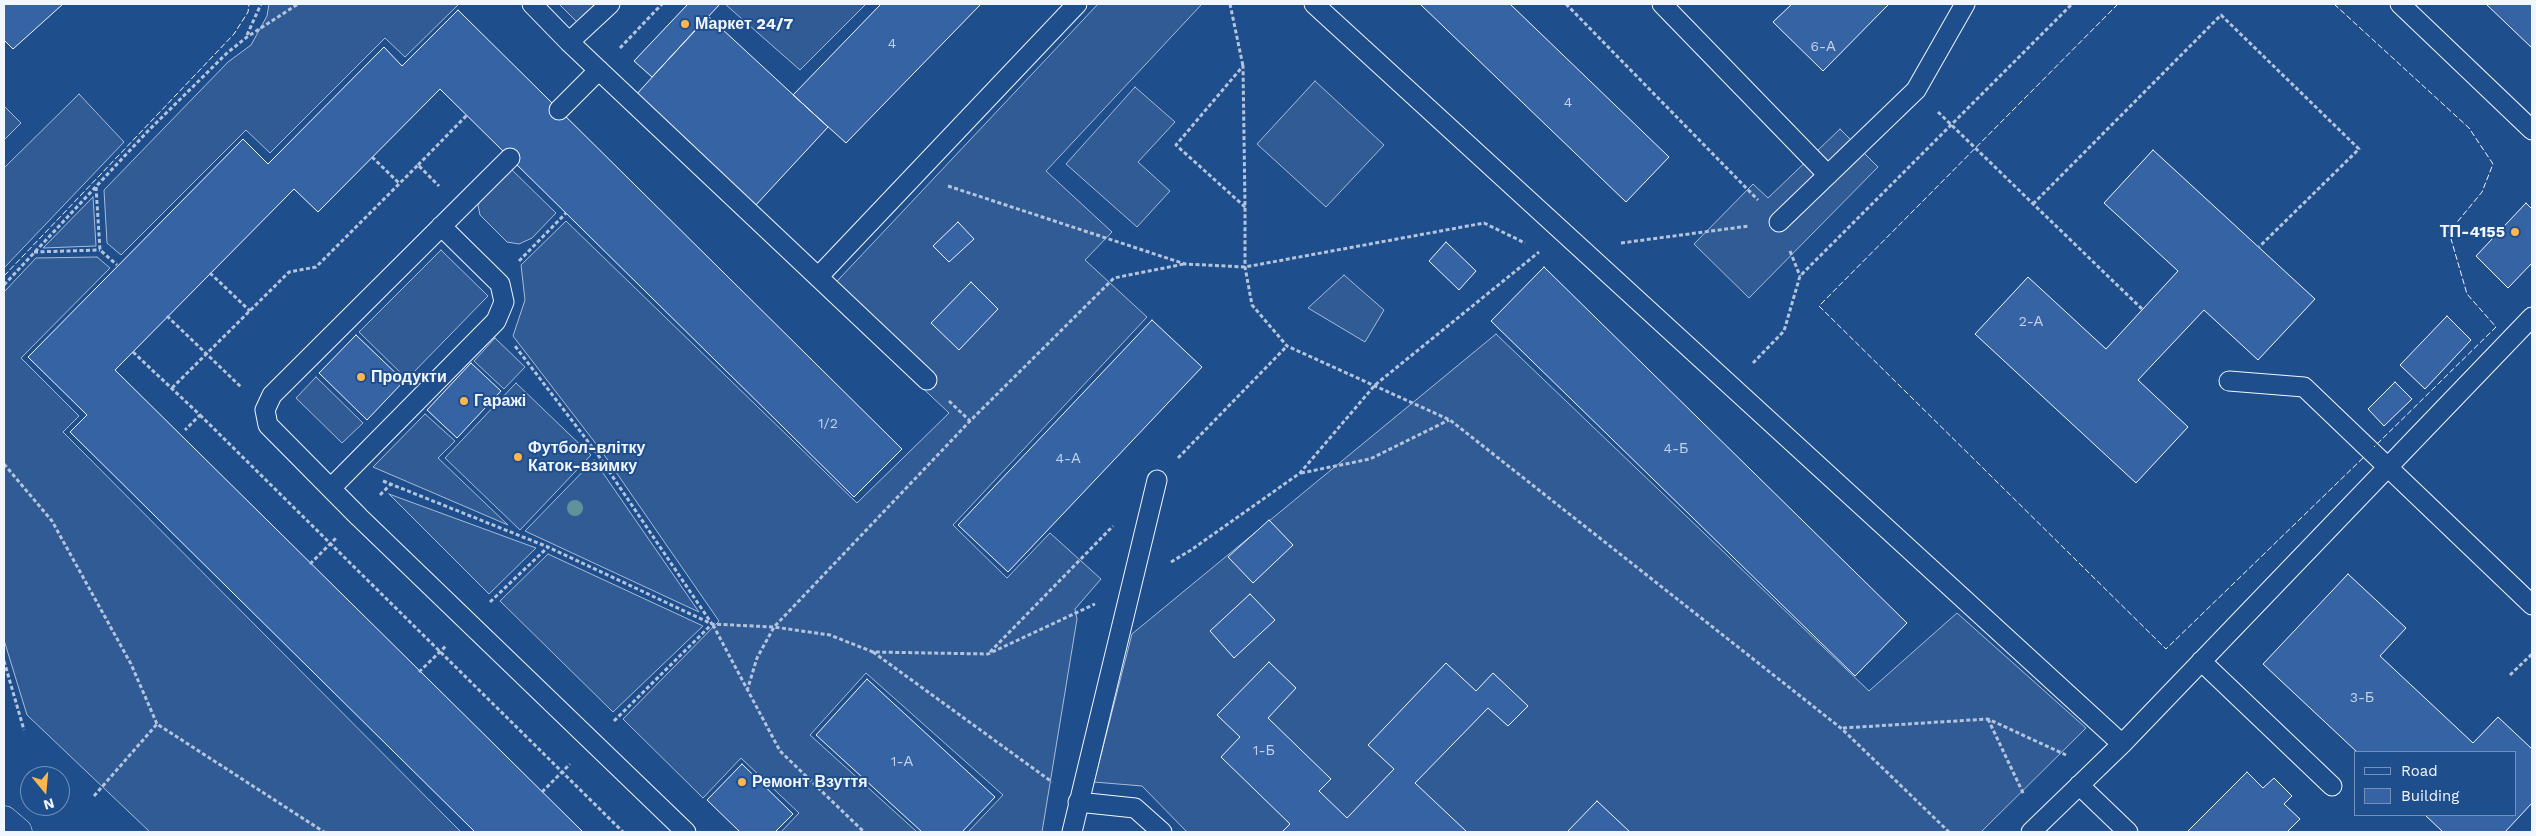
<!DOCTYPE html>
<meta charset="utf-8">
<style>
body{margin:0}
#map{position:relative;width:2536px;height:836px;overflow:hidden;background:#1f4e8c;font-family:"Work Sans",sans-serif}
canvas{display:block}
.frame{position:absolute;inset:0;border:5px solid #f2f6ff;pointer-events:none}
.legend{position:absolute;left:2354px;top:751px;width:162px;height:65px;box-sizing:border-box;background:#1f4e8c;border:1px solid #7391ba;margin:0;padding:6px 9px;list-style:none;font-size:15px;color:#f2f6ff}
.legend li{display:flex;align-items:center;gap:10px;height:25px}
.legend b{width:25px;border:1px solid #7391ba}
.north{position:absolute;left:20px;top:766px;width:50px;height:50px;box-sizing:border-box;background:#1f4e8c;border:1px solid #7391ba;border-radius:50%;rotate:163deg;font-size:14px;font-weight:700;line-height:20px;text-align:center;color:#f2f6ff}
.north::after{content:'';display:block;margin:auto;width:18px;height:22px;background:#ffb74d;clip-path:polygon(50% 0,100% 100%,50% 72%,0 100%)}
</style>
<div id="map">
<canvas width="2536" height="836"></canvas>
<div class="frame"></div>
<ul class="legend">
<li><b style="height:6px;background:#1f4e8c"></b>Road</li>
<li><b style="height:14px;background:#3563a3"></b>Building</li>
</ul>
<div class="north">N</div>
</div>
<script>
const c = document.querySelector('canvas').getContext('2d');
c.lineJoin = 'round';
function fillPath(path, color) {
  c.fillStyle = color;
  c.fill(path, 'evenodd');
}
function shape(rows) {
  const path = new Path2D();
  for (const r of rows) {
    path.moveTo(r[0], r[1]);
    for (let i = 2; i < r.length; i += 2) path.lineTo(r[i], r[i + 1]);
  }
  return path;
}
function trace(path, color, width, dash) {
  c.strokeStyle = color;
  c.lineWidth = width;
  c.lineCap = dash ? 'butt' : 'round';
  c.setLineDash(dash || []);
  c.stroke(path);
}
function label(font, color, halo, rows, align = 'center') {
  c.font = font + ' "Work Sans",sans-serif';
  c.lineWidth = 4;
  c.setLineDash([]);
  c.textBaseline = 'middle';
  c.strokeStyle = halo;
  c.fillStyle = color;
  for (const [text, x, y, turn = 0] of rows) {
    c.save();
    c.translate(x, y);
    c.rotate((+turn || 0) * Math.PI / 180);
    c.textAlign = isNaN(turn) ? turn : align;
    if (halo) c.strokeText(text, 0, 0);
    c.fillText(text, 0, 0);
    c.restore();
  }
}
const built = shape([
 [269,4,459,4,405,57,385,38,270,153,246,130,121,255,107,243,104,190,228,62,251,45,267,16,269,4],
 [559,4,596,4,577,22,559,4],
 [725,4,866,4,800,70,725,4],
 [1098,4,1202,4,1046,171,1112,232,1085,260,1147,317,953,525,1007,578,1050,533,1101,579,1075,609,1077,619,1042,832,968,832,1003,795,866,673,810,735,917,832,781,832,799,813,741,758,703,798,623,719,719,621,600,449,513,336,525,300,521,265,566,221,857,503,949,413,824,295,1098,4],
 [1315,81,1384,145,1326,207,1257,144,1315,81],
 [1135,87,1175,122,1138,162,1170,191,1137,227,1066,164,1135,87],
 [79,94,124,142,4,268,4,168,79,94],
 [4,106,21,123,4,140,4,106],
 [1840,129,1878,167,1749,298,1694,244,1753,184,1768,198,1840,129],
 [510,168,556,213,532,238,519,244,507,242,480,215,478,205,484,194,510,168],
 [93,197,96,246,43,248,93,197],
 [441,250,488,296,407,379,359,332,441,250],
 [97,257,110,268,21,358,79,416,63,432,461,832,150,832,27,715,4,640,4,292,36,258,97,257],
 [1344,275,1384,310,1365,342,1308,308,1344,275],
 [1496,334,1869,691,1957,613,2086,728,1981,832,1187,832,1142,786,1094,782,1132,634,1496,334],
 [495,338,525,367,504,389,474,361,495,338],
 [316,377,363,423,342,443,296,398,316,377],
 [516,383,591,455,520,530,445,458,516,383],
 [425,414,455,441,438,458,508,525,373,467,425,414],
 [594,460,699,612,525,531,594,460],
 [389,494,536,548,489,594,389,494],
 [548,554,703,626,613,712,500,601,548,554]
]);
fillPath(built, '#305b95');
trace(built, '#a8bbd7', 1);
const building = shape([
 [4,4,63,4,13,49,4,40,4,4],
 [688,4,720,4,652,77,634,61,688,4],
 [881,4,981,4,846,143,793,95,881,4],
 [1420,4,1510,4,1669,157,1626,202,1420,4],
 [1792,4,1889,4,1823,71,1773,22,1792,4],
 [2486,4,2532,4,2532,48,2486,4],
 [458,10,902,449,854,497,440,89,318,212,294,189,115,370,583,832,475,832,70,432,87,415,28,357,243,139,268,164,384,47,402,66,458,10],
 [708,16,828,127,755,206,635,96,708,16],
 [2153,150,2315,299,2258,360,2204,310,2138,380,2188,427,2136,483,1975,334,2028,277,2106,349,2178,271,2104,203,2153,150],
 [2526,203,2532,209,2532,263,2508,288,2476,256,2526,203],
 [958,222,974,239,949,262,933,246,958,222],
 [1446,242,1476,271,1459,290,1429,261,1446,242],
 [1544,267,1907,623,1855,676,1491,321,1544,267],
 [971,282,998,309,959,350,931,323,971,282],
 [2447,316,2471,340,2425,389,2400,365,2447,316],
 [1152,320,1202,367,1008,572,958,525,1152,320],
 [356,335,404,381,367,420,319,373,356,335],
 [471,363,501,391,457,438,427,410,471,363],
 [2395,382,2412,399,2384,426,2368,409,2395,382],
 [1269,520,1293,545,1253,583,1228,557,1269,520],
 [2348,574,2406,628,2380,656,2473,743,2498,717,2532,749,2532,803,2505,832,2443,832,2425,815,2515,815,2515,752,2357,752,2263,664,2348,574],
 [1250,594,1275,620,1234,658,1210,631,1250,594],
 [1269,662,1296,688,1268,718,1331,779,1319,791,1347,818,1394,769,1368,745,1446,663,1476,691,1493,673,1528,706,1508,726,1488,708,1415,783,1467,832,1282,832,1290,824,1221,757,1240,737,1217,715,1269,662],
 [867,679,995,797,962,832,922,832,816,735,867,679],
 [742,764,793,814,775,832,740,832,707,800,742,764],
 [2247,772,2263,788,2274,778,2292,796,2284,804,2300,819,2287,832,2187,832,2247,772],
 [1597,801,1630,832,1567,832,1597,801]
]);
fillPath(building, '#3563a3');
trace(building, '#f2f6ff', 1);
const lane = shape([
 [532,4,569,42,818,277,1077,4],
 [1314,4,2122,744],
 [1662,4,1828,175],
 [2400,4,2532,130],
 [569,42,610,4],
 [559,110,599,70],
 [510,158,272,395,265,410,268,425,359,517,686,832],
 [1779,222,1916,90,1965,4],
 [818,277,927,380],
 [2229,381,2304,387,2532,605],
 [331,488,496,321,504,302,500,284,441,226],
 [2201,661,2332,786],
 [2079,785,2128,832],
 [1078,802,1135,808,1162,832],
 [1072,832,1157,480],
 [2031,832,2122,744,2532,317]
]);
const secondary = shape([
 [4,820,18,832]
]);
trace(lane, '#f2f6ff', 21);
trace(secondary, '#f2f6ff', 29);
trace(shape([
 [1230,4,1243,66],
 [1566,4,1758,200],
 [247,35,261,4],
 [620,48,662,4],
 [1938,112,2142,309],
 [372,157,399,183],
 [418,165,467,115],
 [948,186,1185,264,1245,267,1484,223,1525,243],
 [96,187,100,250,117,265],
 [2033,204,2221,15,2359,149,2259,247],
 [1245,207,1176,145,1243,66,1245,207,1245,267,1252,305,1287,346,1450,420,1842,729,1949,832],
 [1621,243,1749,226],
 [1790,251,1800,276],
 [34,252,100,250],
 [519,261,566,213],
 [210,273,250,311],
 [4,285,148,131,227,53,247,37,298,4],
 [167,316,241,387],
 [133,352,200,415,185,430],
 [1753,363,1784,331,1800,276,2072,4],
 [172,388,289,272,316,267,418,165,439,186],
 [949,401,970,421],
 [200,415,623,832],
 [1178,458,1287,346],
 [4,464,52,521,131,664,157,724],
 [1301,473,1370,459,1449,420],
 [383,481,548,547,712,624,596,452,515,346],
 [380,495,391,484],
 [1171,562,1191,550,1300,473,1375,385,1539,252],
 [310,564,336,538],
 [490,602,548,547],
 [713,625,780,751,864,832],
 [873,652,1052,782],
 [990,652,1113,526],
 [4,661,24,730],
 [419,672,447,645],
 [2510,675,2532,654],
 [747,691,757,658,774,627,970,421,1114,278,1184,264],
 [1988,719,2024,795],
 [614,721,712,624,774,627,830,635,873,652,988,654,1095,604],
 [1843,728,1988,719,2066,755],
 [542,792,570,764],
 [94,796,157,724,324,832]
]), '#b3c4dc', 3, [4, 2.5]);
trace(lane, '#1f4e8c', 19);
trace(secondary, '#1f4e8c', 28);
trace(shape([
 [2118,4,1819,306,2166,649,2365,456],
 [2334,4,2469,128,2493,164,2482,192,2449,232,2467,294,2496,327,2374,447],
 [4,276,234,34,248,12,249,4]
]), '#f2f6ff', 1, [6, 2.5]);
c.fillStyle = '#61919a';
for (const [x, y] of [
 [575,508]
]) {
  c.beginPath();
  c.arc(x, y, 8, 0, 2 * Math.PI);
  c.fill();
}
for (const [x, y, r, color] of [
 [685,24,5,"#ffb74d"],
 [2515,232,5,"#ffb74d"],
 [361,377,5,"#ffb74d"],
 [464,401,5,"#ffb74d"],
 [518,457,5,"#ffb74d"],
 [742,782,5,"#ffb74d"]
]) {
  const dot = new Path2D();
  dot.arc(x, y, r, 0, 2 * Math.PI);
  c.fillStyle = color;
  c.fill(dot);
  trace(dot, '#1f4e8c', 2);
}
label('14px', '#c3d1e8', null, [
 ["4",892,44],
 ["6-А",1823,47],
 ["4",1568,103],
 ["2-А",2031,322],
 ["1/2",828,424],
 ["4-Б",1676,449],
 ["4-А",1068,459],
 ["3-Б",2362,698],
 ["1-Б",1264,751],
 ["1-А",902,762]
]);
label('bold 16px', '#f2f6ff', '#1f4e8c', [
 ["Маркет 24/7",695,24],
 ["ТП-4155",2505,232,"right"],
 ["Продукти",371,377],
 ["Гаражі",474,401],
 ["Футбол-влітку",528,448],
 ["Каток-взимку",528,466],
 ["Ремонт Взуття",752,782]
], 'left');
</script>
